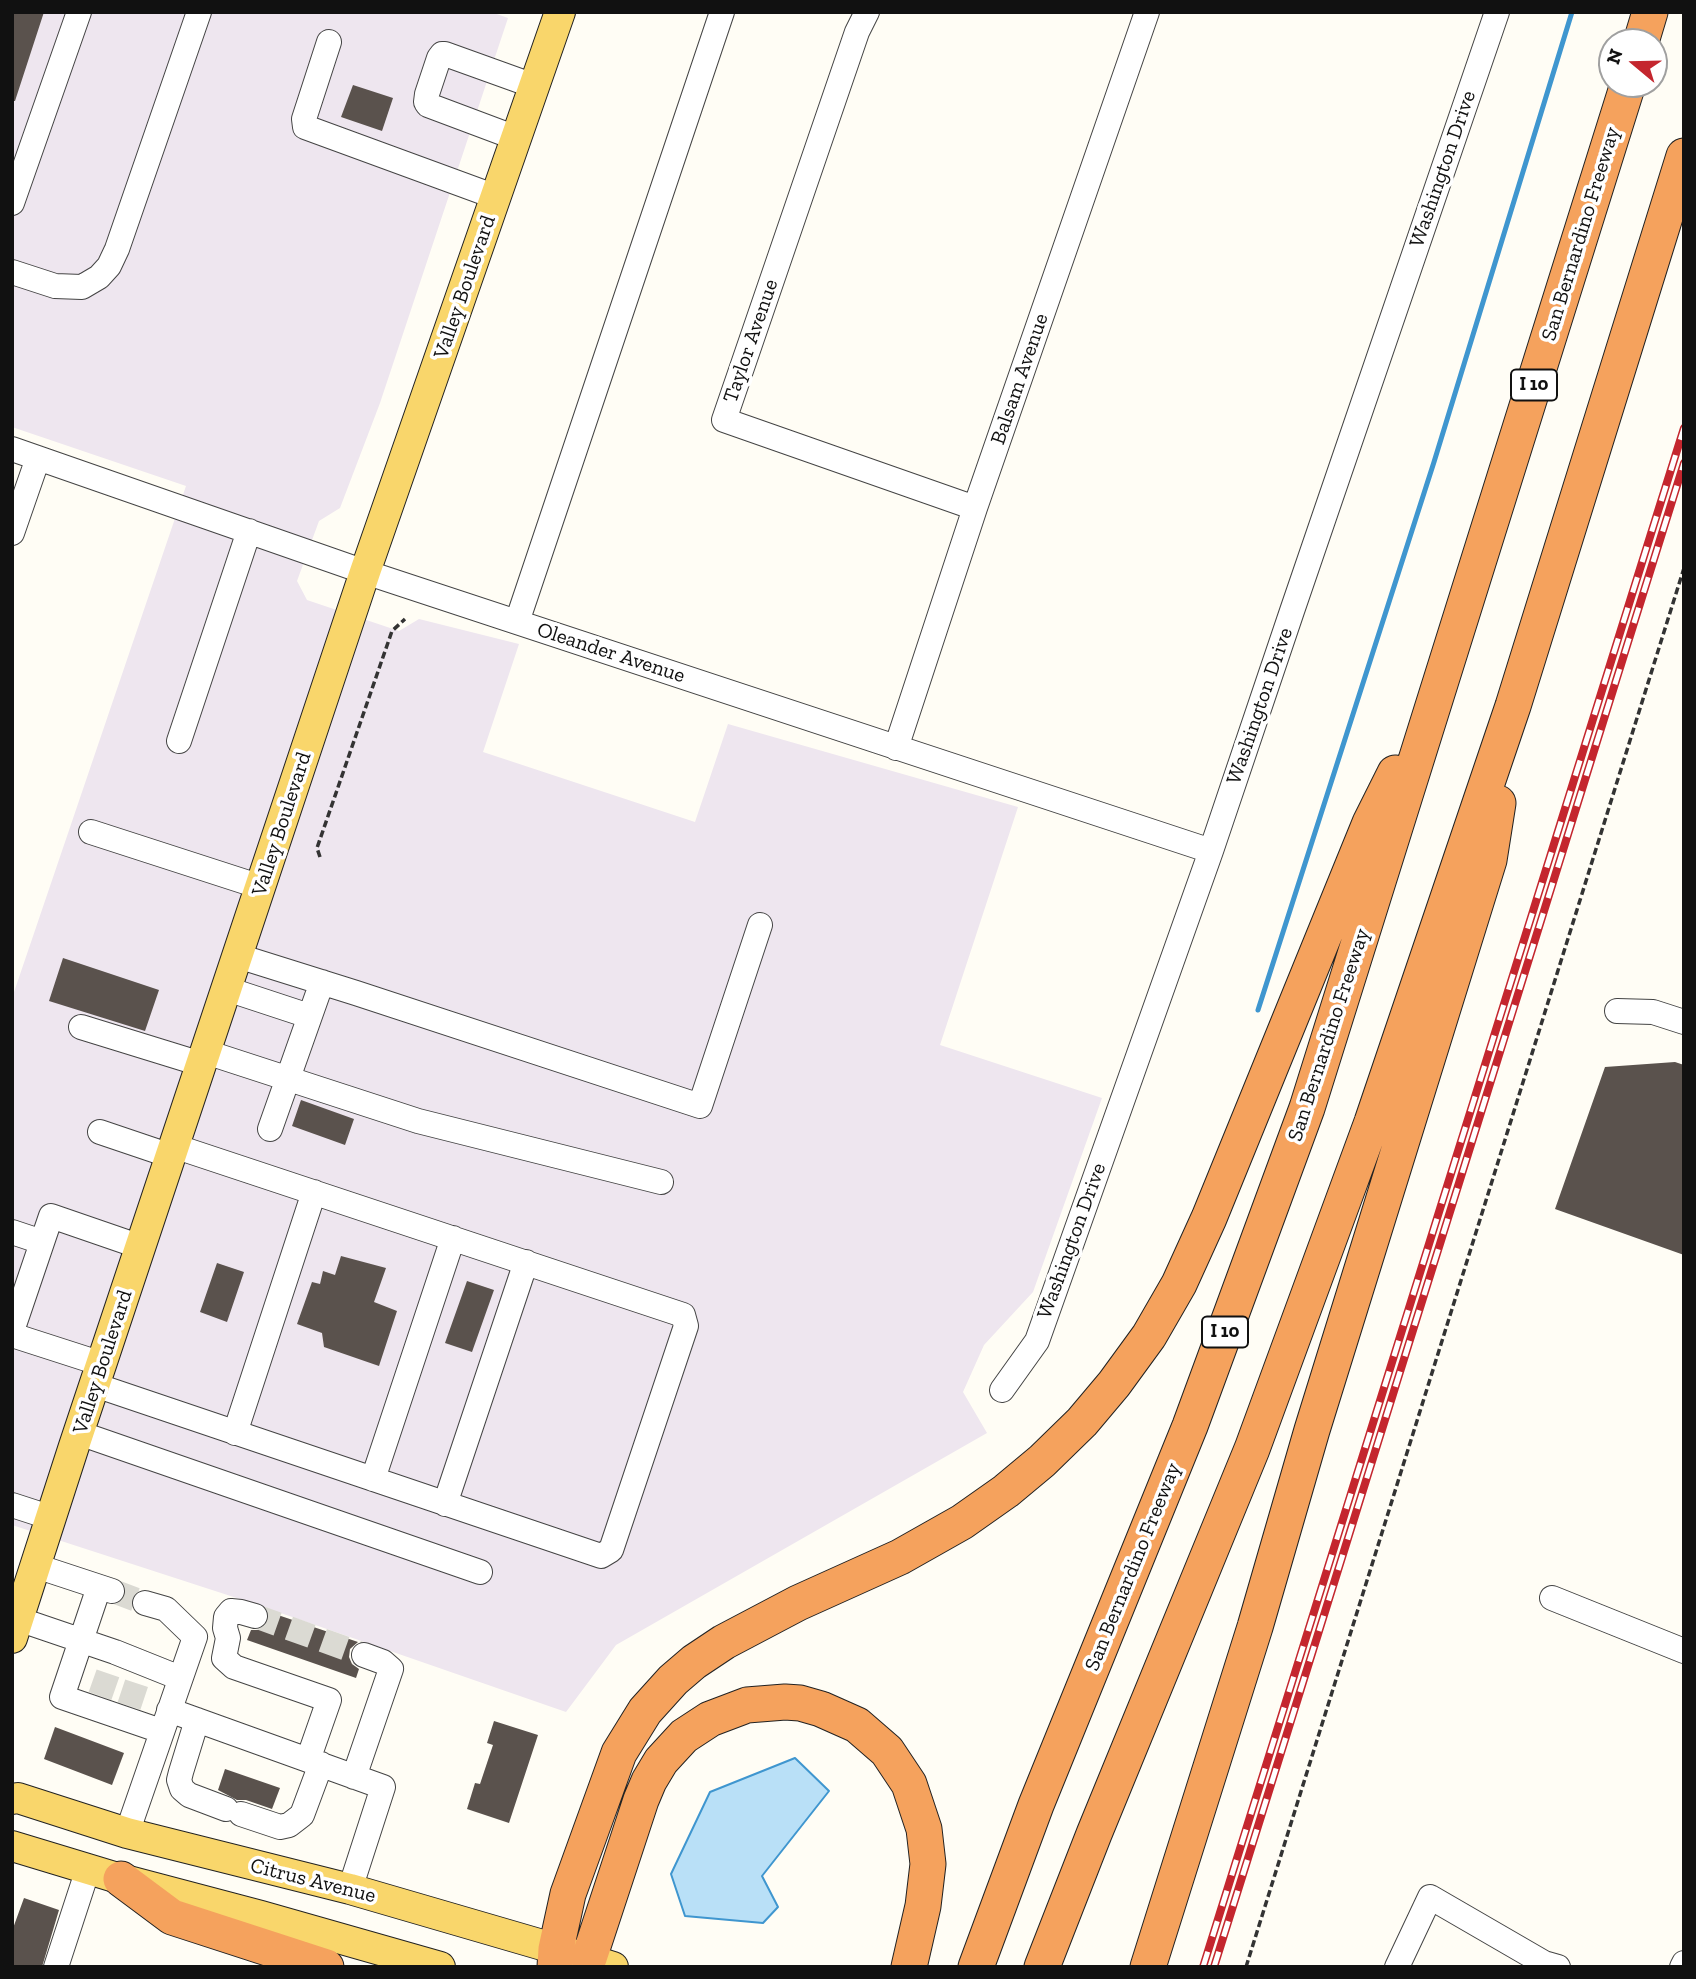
<!DOCTYPE html>
<style>
body{margin:0}
#map{position:relative;width:1696px;height:1979px;overflow:hidden;background:#fffdf5;font-family:"Zilla Slab",serif}
canvas{display:block}
.frame{position:absolute;inset:0;border:14px solid #111;pointer-events:none}
.north{position:absolute;left:1598px;top:28px;width:70px;height:70px;box-sizing:border-box;background:#fff;border:2px solid #a0a0a0;border-radius:50%;rotate:289deg;font-size:19px;font-weight:700;line-height:28px;text-align:center;color:#111}
.north::after{content:'';display:block;margin:auto;width:24px;height:32px;background:#c4262e;clip-path:polygon(50% 0,100% 100%,50% 72%,0 100%)}
</style>
<div id="map">
<canvas width="1696" height="1979"></canvas>
<div class="frame"></div>
<div class="north">N</div>
</div>
<script>
const c = document.querySelector('canvas').getContext('2d');
c.lineJoin = 'round';
function fillPath(path, color) {
  c.fillStyle = color;
  c.fill(path, 'evenodd');
}
function shape(rows) {
  const path = new Path2D();
  for (const r of rows) {
    path.moveTo(r[0], r[1]);
    for (let i = 2; i < r.length; i += 2) path.lineTo(r[i], r[i + 1]);
  }
  return path;
}
function trace(path, color, width, dash) {
  c.strokeStyle = color;
  c.lineWidth = width;
  c.lineCap = dash ? 'butt' : 'round';
  c.setLineDash(dash || []);
  c.stroke(path);
}
function label(font, color, halo, rows, align = 'center') {
  c.font = font + ' "Zilla Slab",serif';
  c.lineWidth = 7;
  c.setLineDash([]);
  c.textBaseline = 'middle';
  c.strokeStyle = halo;
  c.fillStyle = color;
  for (const [text, x, y, turn = 0] of rows) {
    c.save();
    c.translate(x, y);
    c.rotate((+turn || 0) * Math.PI / 180);
    c.textAlign = isNaN(turn) ? turn : align;
    if (halo) c.strokeText(text, 0, 0);
    c.fillText(text, 0, 0);
    c.restore();
  }
}
fillPath(shape([
 [12,12,491,12,508,18,380,403,340,508,319,521,297,581,307,600,399,631,419,619,519,644,483,752,695,822,728,724,1018,807,940,1045,1102,1098,1033,1292,984,1345,963,1392,987,1433,616,1645,566,1712,249,1602,12,1525,12,998,186,486,12,427]
]), '#eee6ef');
const water = shape([
 [795,1758,829,1791,762,1876,778,1907,763,1923,685,1916,671,1874,710,1792,795,1758]
]);
fillPath(water, '#b9e0f7');
trace(water, '#3f96cf', 2);
trace(shape([
 [1258,1010,1434,462,1572,12]
]), '#3f96cf', 5);
fillPath(shape([
 [12,12,44,12,15,101,12,101],
 [353,85,393,98,382,131,341,117],
 [63,958,159,990,145,1031,49,1001],
 [1675,1062,1684,1065,1684,1255,1555,1209,1605,1067],
 [301,1100,354,1119,345,1145,292,1126],
 [341,1256,386,1268,374,1302,397,1311,379,1366,324,1347,322,1333,297,1324,312,1282,320,1284,323,1271,335,1275],
 [217,1263,244,1272,227,1322,200,1312],
 [467,1281,494,1290,472,1352,445,1343],
 [269,1612,358,1642,350,1649,349,1657,352,1664,359,1669,356,1678,247,1640,251,1630,259,1630,266,1626,269,1619],
 [494,1721,538,1735,509,1823,467,1809,475,1783,480,1784,493,1745,487,1743],
 [55,1727,124,1753,112,1785,44,1759],
 [225,1769,280,1788,272,1809,246,1800,237,1800,218,1790],
 [24,1898,59,1910,42,1967,12,1967,12,1931]
]), '#5a524d');
trace(shape([
 [113,1591,145,1603],
 [255,1616,364,1655],
 [100,1696,113,1659],
 [129,1706,141,1670]
]), '#dbdad3', 24, [24, 12]);
const minor = shape([
 [867,12,857,32,724,420,975,508],
 [329,42,304,119,305,127,496,197],
 [516,138,428,105,426,102,427,94,439,58,442,54,445,54,534,86],
 [12,203,79,12],
 [12,272,55,286,82,287,99,277,109,266,117,249,199,12],
 [12,449,365,572,1211,851],
 [12,533,38,458],
 [517,622,722,12],
 [179,741,249,531],
 [896,748,975,508,1147,12],
 [91,832,261,887],
 [238,956,356,993,700,1106,760,925],
 [227,989,309,1016],
 [1617,1011,1653,1012,1684,1022],
 [81,1027,201,1064],
 [206,1052,418,1121,661,1182],
 [270,1129,322,982],
 [100,1132,171,1156],
 [12,1232,42,1242],
 [12,1331,51,1216,141,1247],
 [12,1335,102,1364],
 [95,1385,601,1556,611,1550,686,1326,683,1315,174,1146],
 [1002,1390,1037,1341,1211,851,1292,611,1497,12],
 [79,1433,480,1572],
 [235,1433,314,1192],
 [373,1479,453,1238],
 [445,1504,526,1262],
 [12,1505,52,1518],
 [36,1566,112,1591],
 [99,1587,62,1697,161,1731],
 [1552,1598,1684,1651],
 [255,1616,241,1612,231,1611,226,1617,225,1628,228,1638,224,1658,234,1667,329,1700,308,1760],
 [18,1619,115,1652,180,1678],
 [169,1710,383,1787,350,1889],
 [197,1720,181,1772,179,1780,182,1789,189,1795,226,1809],
 [354,1777,391,1669,383,1662,364,1655],
 [241,1814,280,1827,289,1825,302,1815,321,1764],
 [127,1833,195,1637,166,1609,145,1603],
 [56,1967,88,1869],
 [1397,1967,1430,1897,1544,1963,1558,1967],
 [1682,1967,1684,1963]
]);
const major = shape([
 [12,1638,74,1446,365,572,560,12],
 [12,1799,18,1798,127,1833,350,1889,556,1949,613,1967],
 [12,1846,121,1879,261,1916,440,1967]
]);
const highway = shape([
 [1641,42,1650,12],
 [121,1879,172,1917,326,1967],
 [589,1958,641,1800,649,1781,661,1761,684,1736,710,1719,747,1705,785,1702,800,1703,821,1709,857,1725,887,1751,909,1784,924,1829,928,1864,923,1906,909,1967],
 [555,1967,556,1949,568,1894,619,1753,645,1711,673,1680,694,1662,724,1642,798,1603,900,1557,962,1522,1006,1491,1042,1461,1082,1422,1114,1384,1149,1336,1179,1284,1209,1218,1370,823,1395,773],
 [976,1967,1036,1805,1190,1426,1307,1108,1628,84],
 [1042,1967,1094,1834,1252,1449,1372,1122,1513,706,1684,156],
 [1148,1967,1255,1627,1312,1430,1489,860,1498,803]
]);
trace(minor, '#444', 26);
trace(major, '#222', 32);
trace(highway, '#222', 37);
trace(shape([
 [320,857,317,848,392,631,405,619],
 [1246,1967,1684,568]
]), '#333', 3.5, [7, 3.5]);
trace(minor, '#fff', 24);
trace(major, '#f9d66b', 30);
trace(highway, '#f5a25d', 35);
const rail = shape([
 [1203,1967,1684,428],
 [1214,1967,1684,463]
]);
trace(rail, '#c4262e', 8);
trace(rail, '#fff', 5, [16]);
for (const [x, y, w] of [
 [1534,385,46],
 [1225,1332,46]
]) {
  const box = new Path2D();
  box.roundRect(x - w / 2, y - 15.5, w, 31, 5);
  c.fillStyle = '#fff';
  c.fill(box);
  trace(box, '#111', 2);
}
label('bold 19px', '#111', null, [
 ["I 10",1534,385],
 ["I 10",1225,1332]
]);
label('21px', '#111', '#fff', [
 ["Washington Drive",1443,169,-71],
 ["San Bernardino Freeway",1581,234,-73],
 ["Valley Boulevard",465,287,-71],
 ["Taylor Avenue",751,341,-71],
 ["Balsam Avenue",1020,379,-71],
 ["Oleander Avenue",611,653,18],
 ["Washington Drive",1260,706,-71],
 ["Valley Boulevard",282,824,-72],
 ["San Bernardino Freeway",1329,1035,-72],
 ["Washington Drive",1072,1241,-70],
 ["Valley Boulevard",103,1362,-72],
 ["San Bernardino Freeway",1133,1567,-68],
 ["Citrus Avenue",313,1881,14]
]);
</script>
